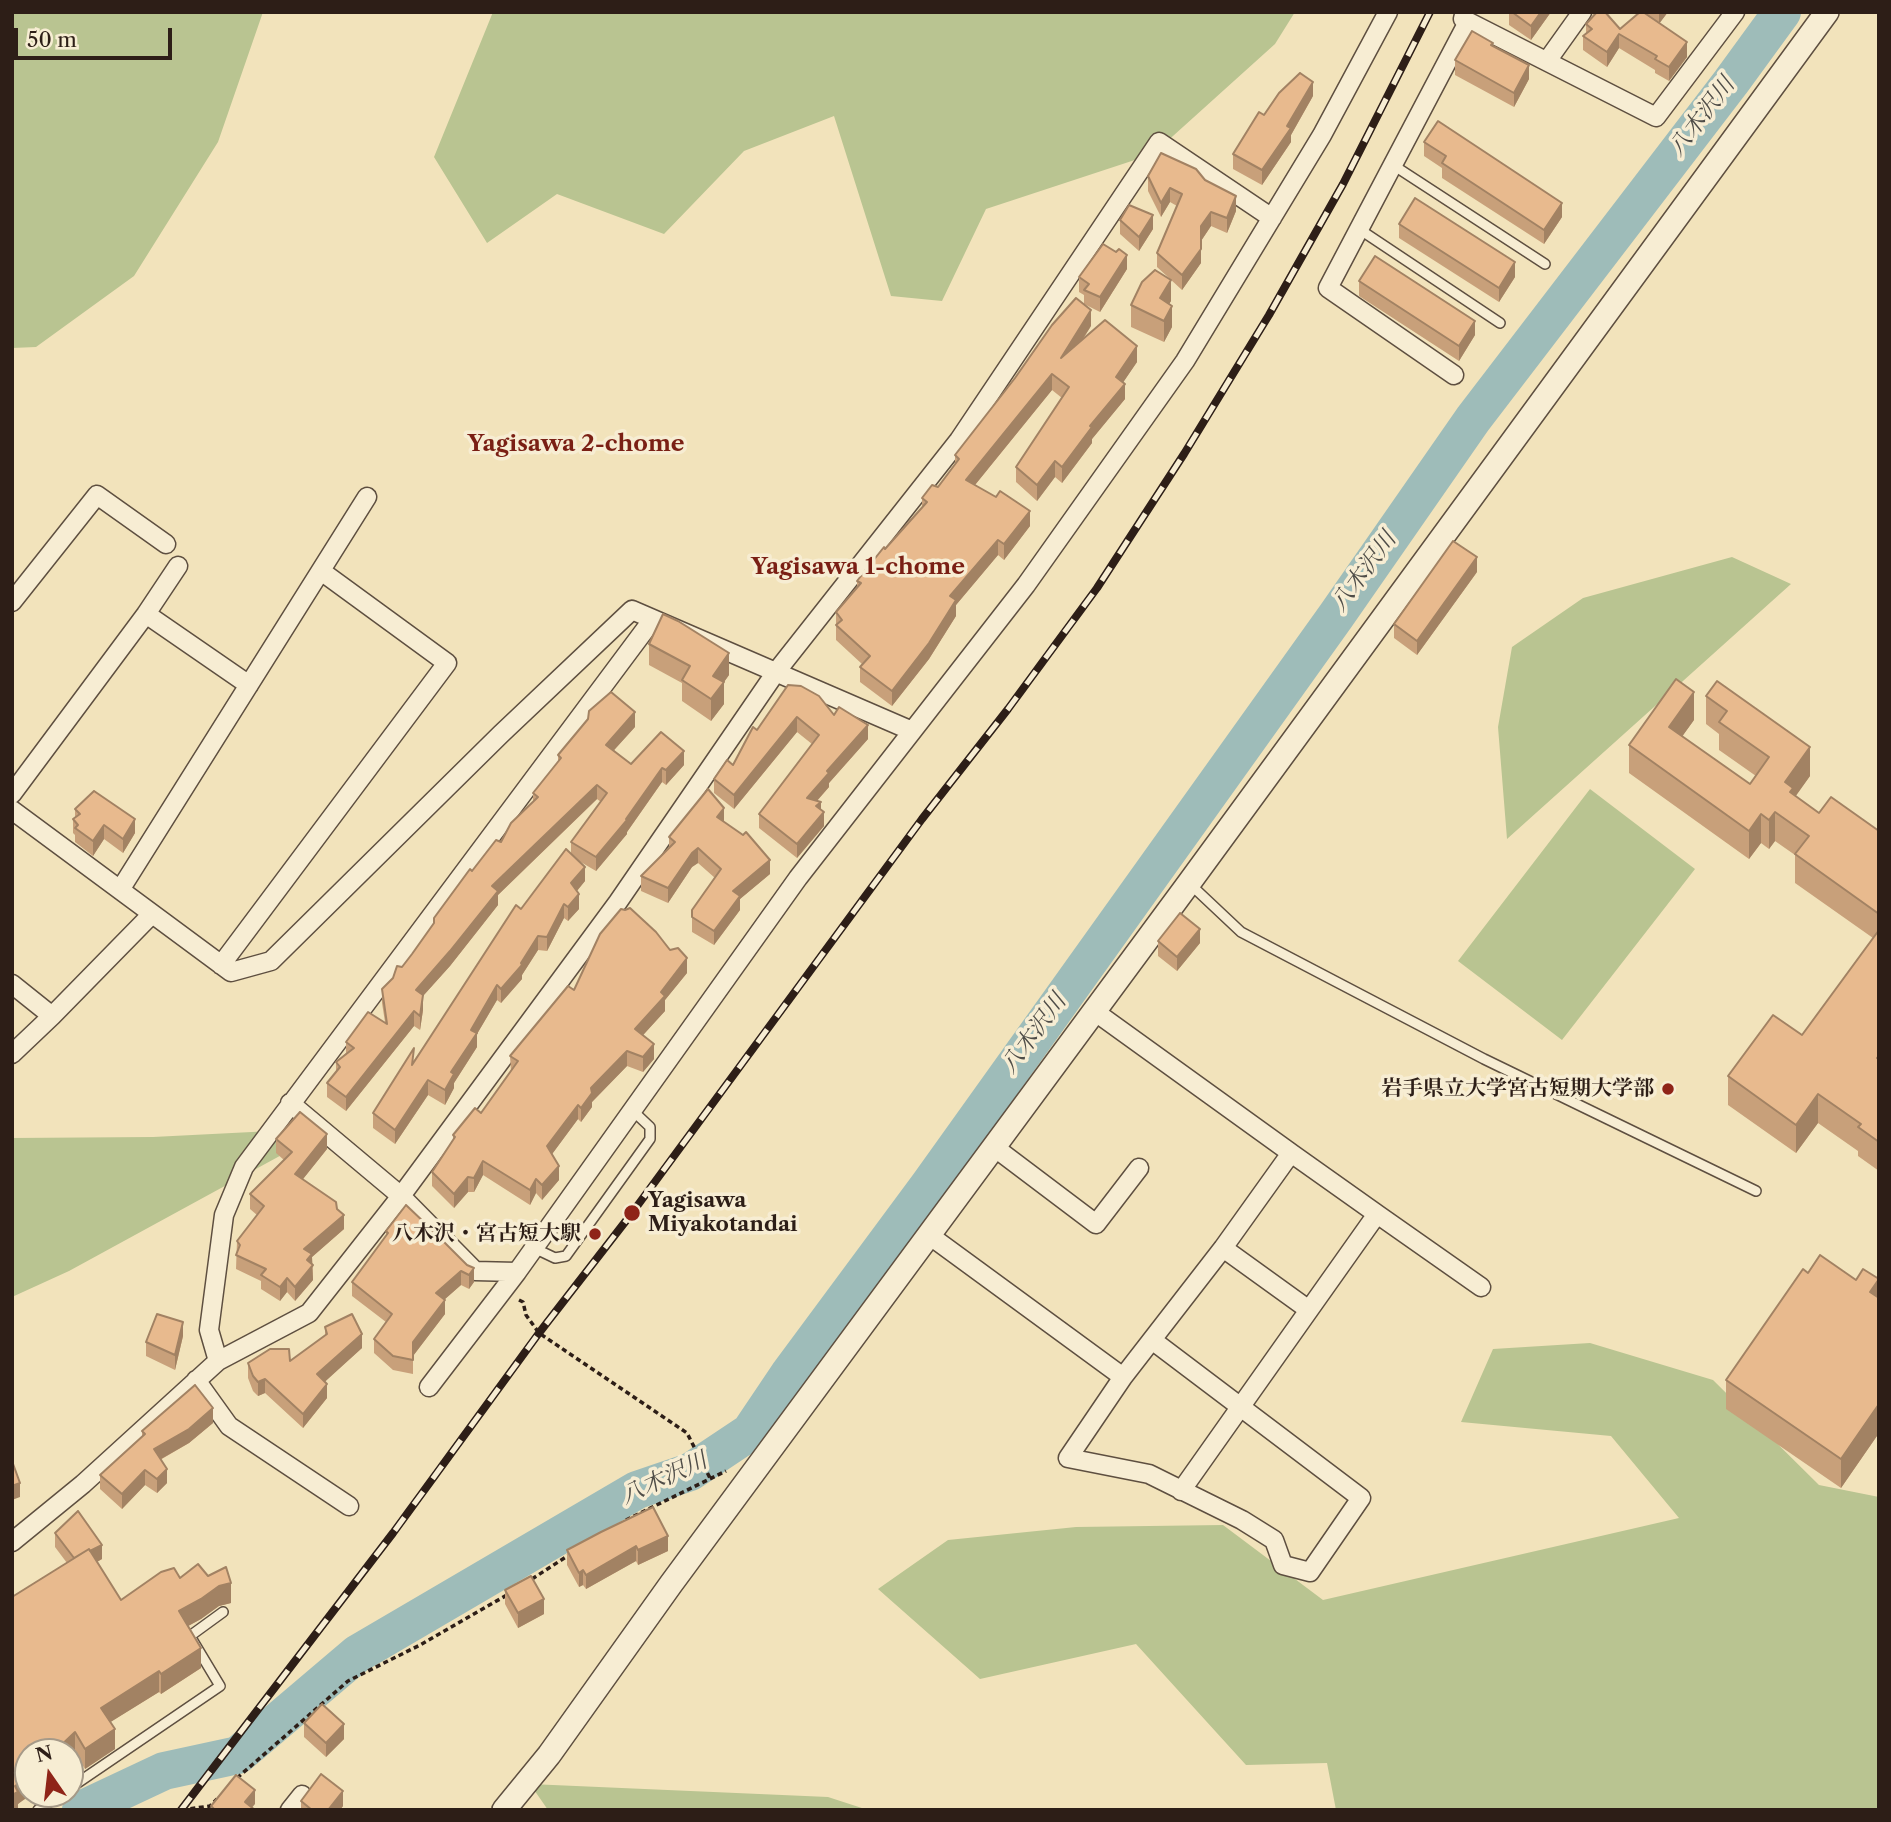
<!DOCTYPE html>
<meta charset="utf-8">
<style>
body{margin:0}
#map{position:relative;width:1891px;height:1822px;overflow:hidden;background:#f2e3bb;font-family:"Libre Caslon Text",serif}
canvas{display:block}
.frame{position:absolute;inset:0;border:14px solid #2d1e17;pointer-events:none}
.north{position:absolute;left:14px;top:1738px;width:70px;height:70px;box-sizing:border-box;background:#f7edd3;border:2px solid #a69a88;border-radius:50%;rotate:346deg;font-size:19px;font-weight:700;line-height:28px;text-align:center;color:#2d1e17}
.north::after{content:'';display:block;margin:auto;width:24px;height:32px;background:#8f2418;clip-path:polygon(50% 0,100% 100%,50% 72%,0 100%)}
.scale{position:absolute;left:14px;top:28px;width:158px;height:32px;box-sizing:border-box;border:4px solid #2d1e17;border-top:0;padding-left:9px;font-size:21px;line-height:24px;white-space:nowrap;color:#2d1e17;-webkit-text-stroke:5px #f7edd3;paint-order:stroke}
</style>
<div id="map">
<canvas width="1891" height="1822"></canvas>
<div class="frame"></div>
<div class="north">N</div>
<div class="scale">50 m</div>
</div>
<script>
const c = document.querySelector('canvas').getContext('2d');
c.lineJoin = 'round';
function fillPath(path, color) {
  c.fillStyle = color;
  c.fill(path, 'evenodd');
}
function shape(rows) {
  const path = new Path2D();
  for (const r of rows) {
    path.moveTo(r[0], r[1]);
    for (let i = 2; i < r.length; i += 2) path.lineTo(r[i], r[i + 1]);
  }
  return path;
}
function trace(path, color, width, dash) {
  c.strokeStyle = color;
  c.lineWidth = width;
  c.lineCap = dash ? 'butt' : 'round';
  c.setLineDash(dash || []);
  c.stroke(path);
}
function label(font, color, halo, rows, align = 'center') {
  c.font = font + ' "Libre Caslon Text","Noto Serif JP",serif';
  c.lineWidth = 7;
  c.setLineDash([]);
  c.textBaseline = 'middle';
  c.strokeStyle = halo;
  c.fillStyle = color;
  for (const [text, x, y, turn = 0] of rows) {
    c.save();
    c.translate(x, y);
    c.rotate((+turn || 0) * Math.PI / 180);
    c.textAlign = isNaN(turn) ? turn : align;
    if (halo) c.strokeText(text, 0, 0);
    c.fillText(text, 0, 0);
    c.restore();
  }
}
fillPath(shape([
 [12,12,263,12,218,142,134,276,36,347,12,348],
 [493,12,1295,12,1275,44,1153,154,986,209,942,301,891,296,834,116,744,151,664,234,557,194,487,243,434,157],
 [1732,557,1791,584,1507,839,1498,727,1512,647,1583,598],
 [1590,789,1695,869,1562,1040,1458,961],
 [331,1128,69,1271,12,1297,12,1138,153,1137],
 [1590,1343,1713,1380,1819,1485,1879,1497,1879,1810,1336,1810,1327,1763,1246,1765,1136,1644,980,1679,878,1589,948,1540,1076,1527,1223,1525,1323,1600,1679,1518,1611,1436,1461,1422,1493,1349],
 [530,1784,828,1797,868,1810,548,1810]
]), '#b9c491');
trace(shape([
 [81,1810,164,1771,238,1755,357,1654,637,1490,690,1472,750,1432,789,1374,929,1185,1336,616,1473,419,1731,82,1782,12]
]), '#9ebcb9', 38);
const service = shape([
 [1393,165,1545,264],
 [1359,229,1500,323],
 [1190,884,1241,932,1484,1059,1756,1191],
 [534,1248,555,1258,566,1256,650,1139,650,1127,632,1110],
 [70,1788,220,1686,190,1636,223,1612],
 [38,1810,61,1794]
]);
const minor = shape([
 [1464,15,1463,19,1656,117,1735,12],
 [1547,61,1582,12],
 [1454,375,1328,288,1468,22],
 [12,602,97,495,166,544],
 [146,614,249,685],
 [12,794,146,614,178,566],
 [12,810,231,972,271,961,501,734,632,610,912,731],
 [120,890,367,497],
 [221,965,447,663,321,571],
 [12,984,52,1016],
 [1094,1011,1291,1153],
 [12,1054,52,1016,152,914],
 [290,1103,401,1196,475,1271,517,1272],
 [994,1147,1096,1224,1139,1168],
 [929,1235,1123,1377,1223,1248,1291,1153,1377,1214],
 [1223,1248,1309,1310,1377,1214,1481,1287],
 [218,1361,209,1330,224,1215,244,1167,653,619],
 [1123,1377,1068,1458,1149,1474,1242,1520,1274,1540,1283,1565,1310,1572,1361,1498,1152,1340],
 [196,1380,229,1426,349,1506],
 [429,1387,517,1272,798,878,1026,585,1185,361,1322,135,1388,12],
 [1181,1491,1309,1310],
 [12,1542,83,1484,218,1361,309,1313,401,1196,618,902,776,672,959,440,1159,142,1272,218],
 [290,1810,302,1795]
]);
const tertiary = shape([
 [504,1810,549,1755,671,1584,1189,883,1827,12]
]);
trace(service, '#5e4f40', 12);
trace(minor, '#5e4f40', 21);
trace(tertiary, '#5e4f40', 26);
trace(shape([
 [519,1300,523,1302,526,1315,539,1333,687,1433,710,1478],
 [626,1520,726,1471],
 [532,1579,569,1555],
 [237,1778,348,1681,420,1645,507,1595],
 [182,1810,210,1806,217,1799]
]), '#2d1e17', 3.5, [5, 3.5]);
trace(service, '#f7edd3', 9);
trace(minor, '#f7edd3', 18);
trace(tertiary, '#f7edd3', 23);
const rail = shape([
 [181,1810,393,1533,539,1333,632,1213,922,819,1008,709,1097,588,1184,454,1269,315,1343,184,1430,12]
]);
trace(rail, '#2d1e17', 8);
trace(rail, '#f7edd3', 5, [16]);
fillPath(shape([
 [1508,12,1551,12,1531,40,1509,25,1509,13],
 [1640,12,1668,12,1659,23,1687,57,1669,81,1655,73,1655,70,1619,48,1607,67,1583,50,1583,36,1586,33,1586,24,1620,29],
 [1493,46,1529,79,1514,107,1455,75,1455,60],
 [1313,96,1291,135,1291,142,1262,185,1233,169,1233,154,1264,115],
 [1424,142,1562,217,1544,244,1442,178,1442,168,1424,156],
 [1148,176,1205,180,1236,211,1227,233,1211,226,1201,241,1201,263,1182,290,1157,267,1157,253,1177,206,1170,202,1161,217,1148,191],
 [1120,220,1153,229,1139,251,1120,234],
 [1399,224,1515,277,1499,302,1399,238],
 [1116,252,1127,269,1100,312,1084,304,1084,295,1079,292,1079,277],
 [1359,281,1475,335,1459,361,1359,296],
 [1171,301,1169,304,1172,327,1164,342,1131,327,1131,305],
 [1091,326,1083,339,1137,362,1123,382,1125,399,1092,439,1092,443,1062,483,1055,477,1037,501,1016,482,1016,467,1062,398,1052,390,975,485,1030,526,1004,560,998,555,956,605,956,616,929,659,892,706,860,682,860,667,862,664,836,640,836,612,857,588,857,581,922,507,922,498,938,487,955,465,955,455],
 [1477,572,1417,655,1394,638,1394,624],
 [649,644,729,675,724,682,724,704,711,721,682,701,682,683,649,665],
 [1717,681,1810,776,1795,796,1819,813,1879,831,1879,1171,1858,1156,1858,1151,1818,1123,1796,1153,1728,1105,1728,1076,1802,1035,1873,938,1795,883,1795,855,1775,841,1769,849,1761,843,1749,859,1629,773,1629,745,1694,720,1682,736,1750,784,1756,776,1719,750,1719,734,1706,724,1706,696],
 [788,685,834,715,868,739,829,783,829,787,817,801,824,826,797,858,759,828,759,814,812,744,797,732,734,809,714,793,714,779,733,765],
 [635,727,614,750,631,764,684,765,666,785,662,782,627,832,627,834,596,871,579,861,585,881,577,891,579,909,568,921,564,918,547,951,538,950,522,975,522,979,501,1003,497,1000,477,1034,477,1047,454,1083,454,1088,445,1105,428,1095,395,1144,373,1128,373,1113,414,1060,521,909,571,854,571,842,601,802,597,799,498,895,498,905,450,966,423,996,423,1010,420,1030,414,1026,346,1111,327,1097,327,1083,336,1072,336,1062,346,1053,346,1042,385,1022,382,1003,382,989,393,978,412,954,472,871,501,842,533,802,533,793,558,762,558,755],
 [75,809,135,833,123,853,104,839,93,856,75,842,75,835,73,833,73,819,75,817],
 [724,822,770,874,740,899,740,910,714,945,692,932,692,910,715,878,698,863,692,867,668,903,641,891,641,876,669,848,669,837],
 [1158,941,1200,943,1177,971,1158,956],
 [687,973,665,1000,665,1011,643,1035,654,1059,643,1072,627,1066,592,1102,592,1107,581,1122,578,1119,552,1154,559,1180,542,1200,536,1193,530,1205,483,1175,474,1192,468,1192,454,1208,432,1186,432,1172,453,1140,453,1135,481,1113,511,1071,510,1056,574,990],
 [276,1139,327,1149,303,1179,337,1209,344,1229,312,1257,313,1280,295,1301,287,1292,280,1301,261,1289,261,1281,236,1269,237,1241,257,1215,250,1209,250,1194,284,1160,276,1153],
 [427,1228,467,1265,474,1282,469,1289,461,1285,445,1299,445,1314,413,1356,413,1374,393,1370,374,1353,374,1339,386,1322,352,1296,352,1282,386,1236,386,1231],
 [1808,1273,1856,1280,1879,1279,1879,1433,1841,1488,1726,1409,1726,1380],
 [325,1327,362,1348,325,1381,327,1398,303,1428,265,1393,258,1396,253,1391,248,1378,248,1363,290,1361,325,1335],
 [183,1336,175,1370,146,1356,146,1342],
 [213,1423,189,1443,160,1460,167,1483,157,1493,145,1485,122,1509,100,1489,100,1475,142,1436,142,1431],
 [601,1532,668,1551,638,1565,636,1561,586,1589,583,1585,579,1587,567,1565,567,1550],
 [55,1533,102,1559,97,1562,121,1600,180,1578,231,1603,219,1606,201,1619,188,1626,201,1668,161,1694,159,1692,110,1722,115,1749,85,1769,75,1753,70,1758,70,1752,18,1804,18,1810,12,1810,67,1563,55,1547],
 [505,1590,544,1614,518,1628,505,1604],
 [304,1723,344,1739,326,1757,304,1737],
 [301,1801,343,1806,340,1810,301,1810]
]), '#c8a07a');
fillPath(shape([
 [1541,12,1551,12,1531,40,1531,26],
 [1659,12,1668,12,1659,24],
 [1619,34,1619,48,1607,67,1607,52],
 [1687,42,1687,57,1669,81,1669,67],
 [1529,65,1529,79,1514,107,1514,93],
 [1313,82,1313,96,1291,135,1291,142,1262,185,1262,170],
 [1170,188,1170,202,1161,217,1161,203],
 [1236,196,1236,211,1227,233,1227,218],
 [1562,203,1562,217,1544,244,1544,230],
 [1211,212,1211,226,1201,241,1201,263,1182,290,1182,275,1201,226],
 [1153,215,1153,229,1139,251,1139,237],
 [1127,255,1127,269,1100,312,1100,297],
 [1515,262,1515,277,1499,302,1499,288],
 [1171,280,1171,301,1160,319,1160,298],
 [1172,306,1172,327,1164,342,1164,321],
 [1091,310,1091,326,1061,373,1061,358],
 [1475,321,1475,335,1459,361,1459,346],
 [1137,346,1137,362,1116,393,1116,377],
 [1052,374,1052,390,966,496,966,480],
 [1125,384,1125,399,1092,439,1092,443,1062,483,1062,467,1090,426],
 [1055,461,1055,477,1037,501,1037,485],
 [1030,511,1030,526,1004,560,1004,544],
 [998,540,998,555,956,605,956,616,929,659,892,706,892,691,950,596],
 [1477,557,1477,572,1417,655,1417,641],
 [729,653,729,675,719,689,724,682,724,704,711,721,711,699,713,676],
 [1694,692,1694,720,1669,755,1669,727],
 [635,712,635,727,606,759,606,745],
 [797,717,797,732,734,809,734,795],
 [868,725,868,739,829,783,829,787,807,812,807,798,827,771],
 [1810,747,1810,776,1793,800,1785,782],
 [684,751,684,765,666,785,666,770],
 [662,768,662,782,627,832,627,834,596,871,596,857,626,819],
 [597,785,597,799,498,895,498,905,450,966,423,996,423,1010,420,1030,420,1016,416,990,492,886],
 [821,802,821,816,824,812,824,826,797,858,797,844,816,806],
 [724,808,724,822,717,817],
 [1775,812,1775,841,1769,849,1769,820],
 [1761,814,1761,843,1749,859,1749,831],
 [135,819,135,833,123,853,123,839],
 [104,825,104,839,93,856,93,841],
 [698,848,698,863,692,867,668,903,668,888,692,853],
 [770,860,770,874,740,899,740,910,714,945,714,931,733,891],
 [585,867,585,881,571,898,571,883],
 [579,894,579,909,568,921,568,907],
 [564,904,564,918,547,951,547,937],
 [1200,929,1200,943,1177,971,1177,957],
 [538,936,538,950,522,975,522,979,501,1003,501,989,521,963],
 [687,958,687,973,665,1000,665,1011,635,1044,635,1029,661,992],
 [497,985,497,1000,477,1034,477,1047,454,1083,454,1088,445,1105,445,1090,451,1072,471,1030],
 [414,1011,414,1026,346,1111,346,1097],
 [654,1044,654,1059,643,1072,643,1057],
 [627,1051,627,1066,592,1102,592,1107,581,1122,581,1108,591,1088],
 [428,1080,428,1095,395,1144,395,1130],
 [1818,1094,1818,1123,1796,1153,1796,1125],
 [578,1105,578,1119,547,1161,547,1146],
 [327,1134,327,1149,295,1189,295,1174],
 [483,1161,483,1175,474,1192,474,1178],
 [559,1166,559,1180,542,1200,542,1185],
 [468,1177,468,1192,454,1208,454,1194],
 [536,1179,536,1193,530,1205,530,1190],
 [344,1215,344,1229,312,1257,313,1280,295,1301,295,1287,304,1249],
 [474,1268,474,1282,469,1289,469,1275],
 [461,1271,461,1285,436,1307,436,1293],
 [287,1278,287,1292,280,1301,280,1287],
 [1879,1279,1879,1308,1870,1292],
 [445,1300,445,1314,413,1356,413,1342],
 [183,1322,183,1336,175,1370,175,1355],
 [362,1334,362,1348,317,1389,317,1374],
 [265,1379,265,1393,258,1396,258,1382],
 [327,1384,327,1398,303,1428,303,1414],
 [1879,1404,1879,1433,1841,1488,1841,1459],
 [213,1408,213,1423,189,1443,154,1463,154,1449],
 [167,1469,167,1483,157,1493,157,1479],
 [145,1470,145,1485,122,1509,122,1494],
 [20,1483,20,1497,12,1500,12,1486],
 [668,1536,668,1551,638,1565,638,1550],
 [102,1545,102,1559,75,1574,75,1560],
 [636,1546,636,1561,586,1589,586,1575],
 [583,1570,583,1585,579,1587,579,1573],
 [231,1583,231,1603,219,1606,201,1619,179,1631,179,1611,219,1586],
 [544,1599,544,1614,518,1628,518,1613],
 [201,1648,201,1668,161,1694,161,1674],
 [159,1671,159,1692,101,1728,101,1708],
 [344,1724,344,1739,326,1757,326,1743],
 [115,1729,115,1749,85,1769,85,1749],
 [75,1732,75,1753,70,1758,70,1752,54,1752],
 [28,1777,28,1794,32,1794,18,1804,18,1810,12,1810,12,1795,15,1786],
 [255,1790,255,1804,250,1810,245,1802],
 [343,1791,343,1806,340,1810,328,1810]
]), '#a28263');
const building = shape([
 [1512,12,1541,12,1531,26,1512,12],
 [1597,12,1605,12,1620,29,1640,12,1643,12,1687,42,1669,67,1655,59,1657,56,1619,34,1607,52,1583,36,1592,29,1586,24,1597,12],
 [1472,31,1493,43,1491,45,1529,65,1514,93,1455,60,1472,31],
 [1300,73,1313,82,1287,126,1291,128,1262,170,1233,154,1259,112,1264,115,1279,93,1300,73],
 [1438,121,1562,203,1544,230,1442,163,1446,156,1424,142,1438,121],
 [1161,153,1196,169,1205,180,1236,196,1227,218,1211,212,1201,226,1201,249,1182,275,1157,253,1182,194,1170,188,1161,203,1148,176,1161,153],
 [1415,198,1515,262,1499,288,1399,224,1415,198],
 [1129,205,1153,215,1139,237,1120,220,1129,205],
 [1103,244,1116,252,1119,249,1127,255,1100,297,1084,290,1089,284,1079,277,1103,244],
 [1375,256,1475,321,1459,346,1359,281,1375,256],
 [1155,270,1171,280,1160,298,1172,306,1164,321,1131,305,1142,282,1155,270],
 [1076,298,1091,310,1061,358,1105,320,1137,346,1116,377,1125,384,1090,426,1092,427,1062,467,1055,461,1037,485,1016,467,1069,387,1052,374,966,480,996,497,1000,491,1030,511,1004,544,998,540,950,596,956,600,929,643,892,691,860,667,870,656,836,625,842,620,836,612,861,583,857,581,884,547,885,549,927,502,922,498,932,485,938,487,959,459,955,455,1015,378,1052,325,1076,298],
 [1453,541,1477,557,1417,641,1394,624,1453,541],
 [663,614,678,621,729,653,713,676,724,682,711,699,682,680,690,666,649,644,663,614],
 [1676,679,1694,692,1669,727,1750,784,1769,757,1719,722,1727,711,1706,696,1717,681,1810,747,1785,782,1793,788,1790,792,1819,813,1831,797,1879,831,1879,914,1795,854,1809,836,1775,812,1769,820,1761,814,1749,831,1629,745,1676,679],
 [788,685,801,686,819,696,834,715,839,707,868,725,827,771,829,773,807,798,821,802,816,806,824,812,797,844,759,814,819,735,797,717,734,795,714,779,727,760,733,765,753,727,757,730,788,685],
 [611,692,635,712,606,745,631,764,661,732,684,751,666,770,662,768,626,819,627,820,596,857,571,842,607,793,597,785,492,886,498,891,450,951,416,990,423,995,420,1016,414,1011,346,1097,327,1083,340,1067,336,1062,354,1048,346,1042,368,1012,387,1024,382,989,393,978,397,966,402,967,412,954,434,923,434,918,470,869,472,871,496,840,501,842,511,823,538,797,533,793,561,758,558,755,588,719,589,711,611,692],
 [708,789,724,808,717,817,743,835,746,832,770,860,733,891,740,896,714,931,692,917,692,910,721,869,698,848,692,853,668,888,641,876,675,842,669,837,708,789],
 [94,791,135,819,123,839,104,825,93,841,75,828,78,825,73,819,80,814,75,809,94,791],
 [566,849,585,867,571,883,579,894,568,907,564,904,547,937,538,936,521,963,522,965,501,989,497,985,471,1030,477,1033,451,1072,454,1074,445,1090,428,1080,395,1130,373,1113,414,1048,412,1065,516,905,521,909,566,849],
 [630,908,656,932,670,950,678,948,687,958,661,992,665,996,635,1029,654,1044,643,1057,627,1051,591,1088,592,1093,581,1108,578,1105,547,1146,559,1166,542,1185,536,1179,530,1190,483,1161,474,1178,468,1177,454,1194,432,1172,455,1137,453,1135,475,1108,481,1113,518,1061,510,1056,568,986,574,990,600,934,621,909,625,910,630,908],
 [1180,913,1200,929,1177,957,1158,941,1180,913],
 [1879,930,1879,1056,1877,1058,1879,1059,1879,1142,1858,1127,1861,1124,1818,1094,1796,1125,1728,1076,1773,1015,1802,1035,1879,930],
 [300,1112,327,1134,295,1174,336,1202,337,1209,344,1215,304,1249,312,1254,307,1260,313,1265,295,1287,287,1278,280,1287,261,1275,266,1269,236,1255,240,1245,237,1241,264,1206,250,1194,292,1152,276,1139,300,1112],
 [406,1205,427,1225,425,1227,435,1233,467,1265,474,1268,469,1275,461,1271,436,1293,445,1300,413,1342,413,1360,393,1356,374,1339,392,1314,352,1282,388,1233,386,1231,406,1205],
 [1820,1255,1856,1280,1863,1269,1879,1279,1870,1292,1879,1298,1879,1404,1841,1459,1726,1380,1803,1269,1808,1273,1820,1255],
 [157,1314,183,1322,175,1355,146,1342,157,1314],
 [352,1314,362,1334,317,1374,327,1384,303,1414,265,1379,258,1382,253,1376,248,1363,270,1349,289,1349,290,1361,327,1334,325,1327,352,1314],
 [195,1385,213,1408,189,1429,154,1449,167,1469,157,1479,145,1470,122,1494,100,1475,145,1434,142,1431,195,1385],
 [12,1461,20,1483,12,1486,12,1461],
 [653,1507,668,1536,638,1550,636,1546,586,1575,583,1570,579,1573,567,1550,601,1532,653,1507],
 [78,1511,102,1545,90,1551,89,1549,74,1558,55,1533,78,1511],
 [89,1549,121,1600,161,1572,174,1568,180,1578,198,1564,208,1576,226,1567,231,1583,219,1586,201,1599,179,1611,201,1648,161,1674,159,1671,101,1708,115,1729,85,1749,75,1732,54,1752,28,1752,28,1777,15,1786,18,1792,12,1795,12,1597,89,1549],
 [531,1576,544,1599,518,1613,505,1590,531,1576],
 [322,1704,344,1724,326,1743,304,1723,322,1704],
 [321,1774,343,1791,328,1810,312,1810,301,1801,321,1774],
 [236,1775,255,1790,245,1802,255,1810,215,1810,211,1806,236,1775]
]);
fillPath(building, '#e8ba8e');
trace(building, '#a28263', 2);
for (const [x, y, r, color] of [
 [1668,1089,7,"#8f2418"],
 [632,1213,9,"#8f2418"],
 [595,1234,7,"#8f2418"]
]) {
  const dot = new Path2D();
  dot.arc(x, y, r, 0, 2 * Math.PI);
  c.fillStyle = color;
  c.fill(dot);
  trace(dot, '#f7edd3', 2.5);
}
label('bold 21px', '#2d1e17', '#f7edd3', [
 ["岩手県立大学宮古短期大学部",1654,1089],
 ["Yagisawa",648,1201,"left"],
 ["Miyakotandai",648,1225,"left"],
 ["八木沢・宮古短大駅",581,1234]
], 'right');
label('italic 23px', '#4f4d48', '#f7edd3', [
 ["八木沢川",1702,117,-53],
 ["八木沢川",1364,572,-54],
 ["八木沢川",1034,1034,-54],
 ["八木沢川",664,1479,-25]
]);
label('bold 23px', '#7a1f14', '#f7edd3', [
 ["Yagisawa 2-chome",576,444],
 ["Yagisawa 1-chome",858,567]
]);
</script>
